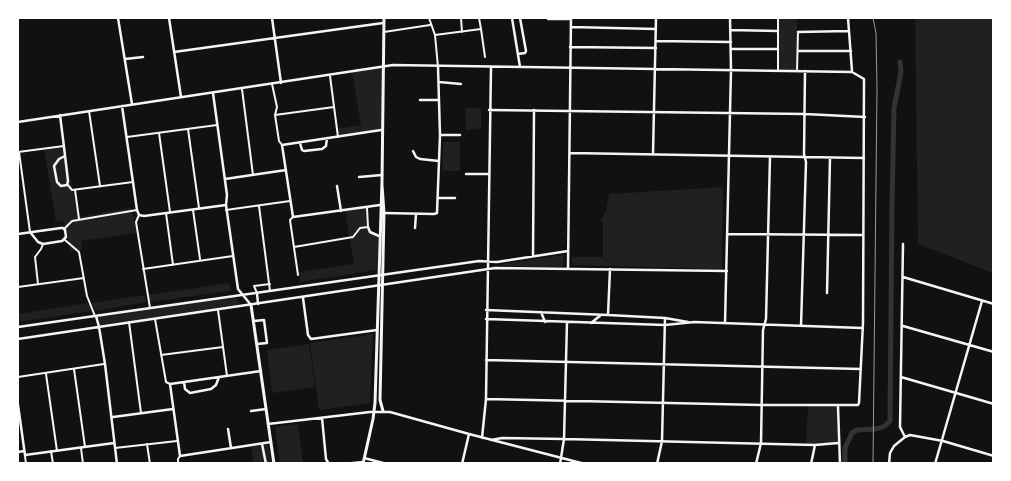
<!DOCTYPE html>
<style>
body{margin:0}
#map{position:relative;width:1011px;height:481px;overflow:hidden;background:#111;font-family:"PT Sans",sans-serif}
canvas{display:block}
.frame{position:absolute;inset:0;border:19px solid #fff;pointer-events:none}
</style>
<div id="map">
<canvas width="1011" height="481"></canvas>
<div class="frame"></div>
</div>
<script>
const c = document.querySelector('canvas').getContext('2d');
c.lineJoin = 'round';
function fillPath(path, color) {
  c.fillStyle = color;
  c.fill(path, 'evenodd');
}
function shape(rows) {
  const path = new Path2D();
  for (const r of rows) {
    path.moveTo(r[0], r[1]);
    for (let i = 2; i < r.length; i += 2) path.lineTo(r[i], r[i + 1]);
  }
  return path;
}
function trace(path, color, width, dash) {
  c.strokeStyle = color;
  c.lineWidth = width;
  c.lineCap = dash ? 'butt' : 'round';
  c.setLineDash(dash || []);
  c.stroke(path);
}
fillPath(shape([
 [779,18,797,18,797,71,778,71],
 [915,18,993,18,993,273,918,244],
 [383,67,381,129,338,137,337,129,361,125,352,72],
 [465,108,481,108,481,128,466,130],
 [443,142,460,142,460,171,443,171],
 [64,147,78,217,131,208,137,233,81,241,82,250,71,251,64,221,56,222,44,149,46,150],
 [723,187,722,269,572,265,572,257,603,257,603,222,601,220,606,211,609,194],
 [366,207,367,227,370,232,379,236,377,270,300,282,299,272,354,264,345,211],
 [564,255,563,267,501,266,503,264],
 [229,283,231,291,150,302,148,295],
 [144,295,147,302,95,311,92,303],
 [234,296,242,306,99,327,97,316],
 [88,303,92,311,18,322,18,314],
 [373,334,370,403,319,410,310,343],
 [309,344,315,387,272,393,267,350],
 [808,405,838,406,838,443,806,445],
 [298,424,303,463,280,463,275,427],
 [268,444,271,463,254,463,251,447]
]), '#202020');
trace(shape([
 [845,464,845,448,852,433,857,430,876,429,885,426,890,421,892,203,894,108,901,72,900,62]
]), '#333', 5);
trace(shape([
 [429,18,435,35,438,67],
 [461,18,462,32],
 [481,29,485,57],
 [384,32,430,25],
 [435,35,481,29,479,18],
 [778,71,778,18],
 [797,71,798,32],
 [330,76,338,137],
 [272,84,277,107,275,115,279,141,282,145],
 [242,89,253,175],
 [89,111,100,186],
 [275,115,334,107],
 [188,129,199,208],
 [159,133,170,212],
 [127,137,217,125],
 [18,152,64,146],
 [19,152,30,232],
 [67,184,72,190,133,182],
 [75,190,79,219],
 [259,206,270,291],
 [193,210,200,259],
 [226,210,290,201],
 [166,213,173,265],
 [139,215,136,222,150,308],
 [293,217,290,220,298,275],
 [64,229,72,221,137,210],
 [65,240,79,252,87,296,95,316],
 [294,247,353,237,360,228,368,227,367,208],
 [143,269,233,256],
 [38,284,35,257,41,249,43,244],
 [18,287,84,278],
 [257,293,254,286,270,284],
 [218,310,227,376],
 [155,319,166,382,170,384],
 [129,322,141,413],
 [161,355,223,347],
 [74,369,85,447],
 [46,374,57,451],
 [18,377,104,364],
 [147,444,150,464],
 [81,448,83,464],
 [115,448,177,441],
 [51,451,53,464],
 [25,456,26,464],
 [178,464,178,459,180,456]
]), '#f5f5f5', 2);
trace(shape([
 [118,18,132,104],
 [169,18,181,97],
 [272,18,281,83],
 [512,18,520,67],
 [848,18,852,71],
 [548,19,571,19],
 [571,27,656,29],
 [730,30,778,31],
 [798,32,849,31],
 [656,41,731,42],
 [570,47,656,48],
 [731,49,778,49],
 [798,51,851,51],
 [174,52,383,23],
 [518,54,525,53,526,51,520,18],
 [125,59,143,57],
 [439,82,461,84],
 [213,93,227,195,226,205,238,289,251,305],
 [420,100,439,100],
 [122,106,137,210,139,215,144,216,226,205],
 [489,110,805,114,865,117],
 [60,115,64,147,68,181,67,185,61,186,57,182,54,166,59,159,65,156],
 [18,122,393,65,852,72,864,79,863,323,859,403,858,405,761,405,486,399],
 [440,135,460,135],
 [300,143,302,150,304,151,322,149,326,146,327,138],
 [413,151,416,157,420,159,439,161],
 [570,153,864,158],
 [653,154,656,18],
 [466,174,489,174],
 [359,177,382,175],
 [225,179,286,170],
 [337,186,341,211],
 [438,198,455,198],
 [380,205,293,217,282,145,381,130],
 [383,213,434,214,437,213,440,135,438,67],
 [368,227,370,232,379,236],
 [415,228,416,214],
 [18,234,61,228,63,228,65,230,66,237,62,241,43,244,38,242,30,232],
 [728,234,862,235],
 [903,244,900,427,905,437],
 [533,256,534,110],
 [568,268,571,18],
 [903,277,994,304],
 [257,293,258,304],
 [827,293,830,158],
 [303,298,308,335,311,339,377,330],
 [486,310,608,315,665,318,688,322],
 [541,312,545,322],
 [608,315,610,269],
 [96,316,99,327,105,364,117,464],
 [486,319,665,325,694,322,862,328],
 [254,321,264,320,267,343,257,344],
 [591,323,601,315],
 [725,323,731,70,730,18],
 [801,326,806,162,804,154,805,71],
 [903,326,994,352],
 [18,327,479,261,497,262,568,251],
 [18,339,495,268,727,271],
 [486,360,861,369],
 [261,371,170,384,180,456,271,442],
 [901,377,994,404],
 [184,382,185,389,190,393,211,389,216,385,219,377],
 [18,405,25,455,114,443],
 [838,406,840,464],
 [251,411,266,409],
 [113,417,173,409],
 [322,418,326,459,329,464],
 [268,424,370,412,390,412,469,434,585,464],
 [228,429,231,448],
 [482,438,486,399,491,67],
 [491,440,502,438,564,439,815,445,838,443],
 [262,444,266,464],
 [18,452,24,451],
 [364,458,387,464],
 [343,464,363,462],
 [462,464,469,434],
 [560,464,564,439,567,322],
 [657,464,662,441,665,318],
 [756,464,761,443,763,330,766,319,770,157],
 [811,464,815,445],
 [889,464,890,453,894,446,905,437,910,435,943,441,994,456],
 [935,464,982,301]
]), '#f5f5f5', 2.5);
trace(shape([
 [382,185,384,213,380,400,383,411],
 [251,305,274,464],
 [363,464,373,419,375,403,382,182,384,18]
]), '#f5f5f5', 3);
trace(shape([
 [873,464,877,88,876,33,873,18]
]), '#9a9a9a', 1);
</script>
